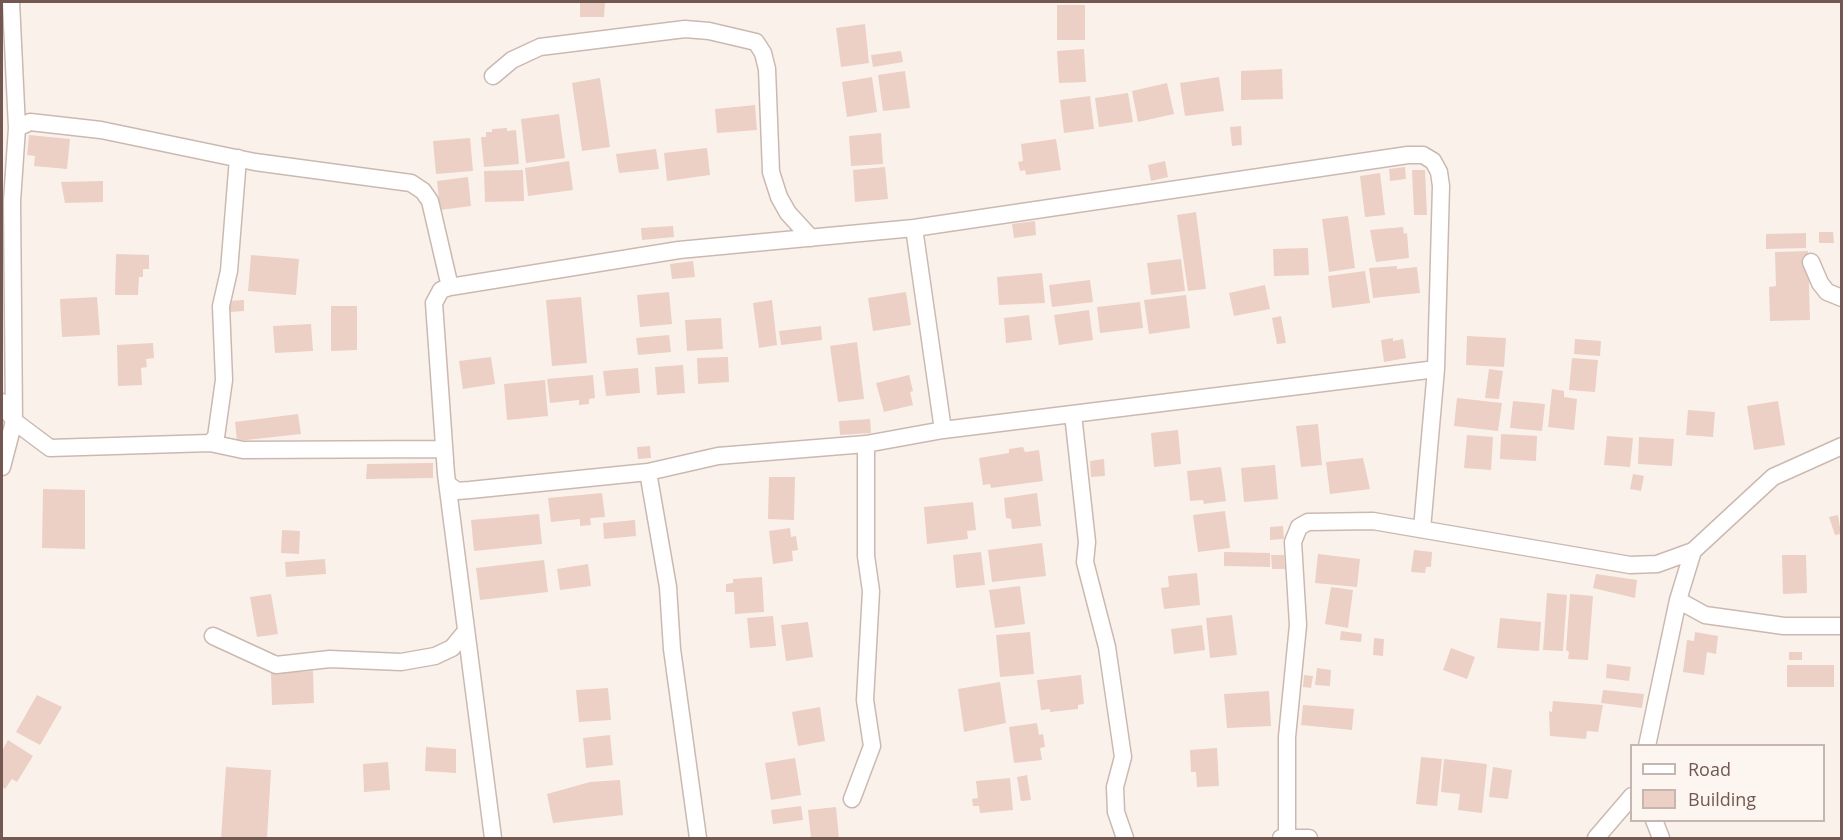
<!DOCTYPE html>
<style>
body{margin:0}
#map{position:relative;width:1843px;height:840px;overflow:hidden;background:#faf2ea;font-family:"Open Sans",sans-serif}
canvas{display:block}
.frame{position:absolute;inset:0;border:3px solid #725850;pointer-events:none}
.legend{position:absolute;left:1630px;top:744px;width:195px;height:78px;box-sizing:border-box;background:#fdf6f0;border:2px solid #c5b7b0;margin:0;padding:8px 10px;list-style:none;font-size:18px;color:#725850}
.legend li{display:flex;align-items:center;gap:12px;height:30px}
.legend b{width:30px;border:2px solid #c5b7b0}
</style>
<div id="map">
<canvas width="1843" height="840"></canvas>
<div class="frame"></div>
<ul class="legend">
<li><b style="height:8px;background:#fff"></b>Road</li>
<li><b style="height:16px;background:#eccfc5"></b>Building</li>
</ul>
</div>
<script>
const c = document.querySelector('canvas').getContext('2d');
c.lineJoin = 'round';
function fillPath(path, color) {
  c.fillStyle = color;
  c.fill(path, 'evenodd');
}
function shape(rows) {
  const path = new Path2D();
  for (const r of rows) {
    path.moveTo(r[0], r[1]);
    for (let i = 2; i < r.length; i += 2) path.lineTo(r[i], r[i + 1]);
  }
  return path;
}
function trace(path, color, width, dash) {
  c.strokeStyle = color;
  c.lineWidth = width;
  c.lineCap = dash ? 'butt' : 'round';
  c.setLineDash(dash || []);
  c.stroke(path);
}
fillPath(shape([
 [580,2,605,2,604,17,580,17],
 [1057,5,1085,5,1085,40,1057,40],
 [865,24,869,63,841,67,836,28],
 [1084,49,1086,82,1059,83,1057,51],
 [901,51,903,62,873,67,871,55],
 [1282,69,1283,99,1241,100,1241,71],
 [905,71,910,108,883,111,878,75],
 [872,77,877,112,847,117,842,82],
 [1219,77,1224,111,1185,116,1180,83],
 [600,78,610,147,582,151,572,83],
 [1167,83,1174,114,1138,122,1132,91],
 [1128,93,1133,122,1099,127,1095,98],
 [1090,96,1094,129,1064,133,1060,100],
 [755,105,757,130,717,133,715,109],
 [559,114,565,158,526,163,521,119],
 [1241,126,1242,145,1232,146,1230,127],
 [507,128,507,131,516,130,519,164,484,167,481,137,486,137,486,132,492,132,492,129],
 [881,133,883,164,851,166,849,136],
 [29,135,70,139,67,169,34,166,35,156,27,155],
 [470,138,473,171,436,174,433,141],
 [1056,139,1061,170,1026,175,1025,170,1020,171,1018,162,1023,161,1021,144],
 [707,148,710,175,667,181,664,153],
 [656,149,659,169,619,173,616,154],
 [569,161,573,190,528,196,525,168],
 [1165,161,1168,177,1151,181,1148,165],
 [885,167,888,199,855,202,853,170],
 [1405,167,1406,179,1390,181,1389,169],
 [523,170,524,201,485,202,484,171],
 [1412,170,1425,170,1427,215,1414,215],
 [1380,173,1385,215,1365,217,1360,176],
 [468,177,471,206,440,210,437,181],
 [103,181,103,202,65,203,61,182],
 [1196,212,1206,289,1188,291,1177,215],
 [1348,216,1355,268,1329,272,1322,219],
 [1035,221,1036,235,1014,238,1012,224],
 [673,226,674,237,642,240,641,228],
 [1403,227,1404,234,1407,233,1409,258,1376,262,1370,230],
 [1819,232,1833,232,1834,243,1819,243],
 [1806,233,1806,248,1766,249,1766,234],
 [1308,248,1309,275,1274,276,1273,249],
 [1808,251,1810,320,1770,321,1769,287,1776,286,1775,252],
 [116,254,149,255,149,269,143,269,143,277,139,277,138,295,115,295],
 [251,255,299,259,296,295,248,291],
 [1181,259,1185,291,1151,295,1147,263],
 [693,261,695,277,672,279,670,264],
 [1397,266,1397,269,1417,267,1420,293,1373,298,1369,268],
 [1365,271,1370,303,1332,308,1328,276],
 [1042,273,1045,303,999,305,997,277],
 [1090,280,1093,302,1052,307,1049,285],
 [1265,285,1270,309,1234,316,1229,293],
 [669,292,672,324,640,327,637,295],
 [906,292,911,325,873,331,868,298],
 [1186,295,1190,328,1149,334,1144,300],
 [97,297,100,335,62,337,60,299],
 [581,297,587,363,552,366,546,300],
 [244,300,244,311,230,312,229,301],
 [772,300,777,345,759,348,753,303],
 [1140,302,1143,328,1100,333,1097,307],
 [331,306,357,306,357,350,331,351],
 [1089,310,1093,340,1059,345,1054,315],
 [1029,315,1032,340,1006,343,1004,318],
 [1281,316,1286,343,1277,344,1272,318],
 [721,318,723,349,687,351,685,320],
 [311,324,313,351,275,353,273,326],
 [821,326,822,340,781,345,779,331],
 [669,335,671,352,638,355,636,338],
 [1467,336,1506,338,1504,367,1466,365],
 [1393,338,1393,341,1403,339,1406,358,1384,362,1381,340],
 [1575,339,1601,341,1600,356,1574,354],
 [857,342,864,399,838,402,830,346],
 [153,343,154,358,146,359,147,367,141,368,142,385,118,386,117,345],
 [491,357,495,384,463,389,459,361],
 [728,357,729,382,698,384,697,358],
 [1572,358,1598,360,1595,392,1569,390],
 [683,365,685,393,657,395,655,367],
 [638,368,640,393,606,396,603,371],
 [1489,369,1503,371,1499,399,1485,398],
 [593,375,595,398,589,399,589,404,579,405,579,400,550,403,547,379],
 [909,375,913,391,910,392,913,405,884,412,876,383],
 [545,380,548,416,507,420,504,384],
 [1552,389,1564,391,1564,397,1577,399,1574,430,1548,427],
 [1457,398,1502,403,1498,431,1454,426],
 [1513,401,1545,404,1542,431,1510,428],
 [1778,401,1785,445,1754,450,1747,406],
 [1688,410,1715,412,1713,437,1686,435],
 [298,414,301,434,237,441,235,422],
 [870,419,871,433,840,435,839,421],
 [1318,424,1322,465,1301,467,1296,426],
 [1178,430,1181,464,1154,467,1151,433],
 [1501,434,1537,436,1536,461,1500,459],
 [1467,435,1493,437,1491,470,1464,468],
 [1607,436,1633,438,1630,467,1604,465],
 [1639,437,1674,439,1672,466,1638,464],
 [650,446,651,458,638,459,637,447],
 [1023,447,1025,452,1039,450,1043,481,991,488,990,484,983,485,979,458,1009,453,1009,449],
 [1363,458,1370,489,1330,494,1326,462],
 [1104,459,1105,476,1091,477,1090,461],
 [433,463,433,478,366,479,367,464],
 [1275,465,1278,499,1244,502,1241,468],
 [1221,467,1226,501,1204,504,1203,500,1190,501,1187,471],
 [1633,474,1644,476,1641,491,1630,489],
 [769,477,795,477,794,520,768,519],
 [43,489,85,490,85,549,42,548],
 [602,493,605,517,590,518,591,525,580,526,580,519,551,522,548,498],
 [1037,493,1041,526,1012,529,1011,519,1006,518,1004,498],
 [973,502,976,530,967,531,968,539,927,544,924,507],
 [1225,511,1230,548,1198,552,1193,515],
 [539,514,542,544,474,551,471,520],
 [1838,515,1841,534,1835,535,1829,517],
 [635,520,636,536,604,539,603,523],
 [1283,526,1284,539,1270,540,1270,527],
 [790,528,791,537,796,536,798,550,792,551,793,561,773,564,769,531],
 [282,530,300,531,299,554,281,553],
 [1042,543,1046,576,992,582,988,550],
 [1414,550,1432,552,1431,567,1426,567,1425,573,1411,572],
 [981,552,985,585,956,588,953,555],
 [1224,552,1270,553,1270,567,1224,566],
 [1318,554,1360,559,1357,587,1315,583],
 [1271,555,1284,555,1285,569,1272,569],
 [1782,555,1806,555,1807,593,1783,594],
 [325,559,326,574,286,577,285,562],
 [544,560,548,592,480,600,476,568],
 [588,564,591,586,560,590,557,569],
 [1197,573,1200,605,1164,609,1161,588,1169,587,1168,576],
 [1596,574,1637,580,1635,598,1593,588],
 [762,577,764,612,735,614,734,592,726,592,726,584,733,583,733,579],
 [1020,586,1025,624,995,628,989,590],
 [1331,587,1353,590,1348,628,1325,624],
 [1547,593,1567,595,1563,651,1543,650],
 [271,594,278,634,257,637,250,597],
 [1570,594,1593,596,1588,660,1568,659,1569,652,1566,650],
 [1232,615,1237,655,1210,658,1206,618],
 [773,616,776,646,750,648,747,618],
 [1500,618,1541,622,1539,651,1497,648],
 [808,622,813,657,786,661,781,625],
 [1202,625,1205,650,1174,654,1171,629],
 [1341,631,1362,634,1361,642,1340,640],
 [1030,632,1034,674,1000,677,996,635],
 [1695,632,1718,636,1716,654,1707,652,1704,675,1683,672,1687,640,1694,641],
 [1374,638,1384,639,1383,656,1373,655],
 [1451,648,1475,657,1467,679,1443,670],
 [1789,652,1802,652,1802,660,1789,660],
 [1607,664,1631,667,1629,681,1606,678],
 [1787,665,1834,665,1834,687,1787,687],
 [1317,668,1331,670,1330,686,1315,685],
 [313,671,314,703,272,705,271,673],
 [1081,675,1084,704,1078,705,1078,709,1050,712,1050,709,1041,710,1037,680],
 [1304,675,1313,676,1311,688,1303,687],
 [1000,682,1006,723,964,732,958,689],
 [608,688,611,720,579,722,576,690],
 [1603,690,1644,694,1642,708,1601,703],
 [1269,691,1271,726,1227,728,1224,694],
 [37,695,62,707,40,745,16,732],
 [1553,701,1603,705,1598,732,1587,731,1586,739,1550,736,1549,711,1552,712],
 [1303,705,1354,709,1352,730,1301,725],
 [820,707,825,741,798,746,792,712],
 [1037,723,1039,735,1043,734,1045,747,1040,748,1042,760,1014,763,1009,727],
 [610,735,613,765,586,768,583,738],
 [8,740,33,756,17,782,12,779,5,789,2,787,2,751],
 [426,747,456,749,456,773,425,771],
 [1217,748,1219,786,1197,787,1196,772,1191,772,1190,750],
 [1421,757,1442,759,1437,806,1416,804],
 [795,758,801,795,771,800,765,763],
 [1444,759,1487,764,1482,813,1458,810,1460,794,1441,792],
 [388,762,390,790,364,792,363,764],
 [226,767,271,770,267,838,221,838],
 [1493,767,1512,770,1508,799,1489,797],
 [1027,775,1031,800,1021,801,1017,777],
 [1010,778,1013,810,980,813,979,806,973,806,972,799,978,798,976,781],
 [620,780,623,815,553,823,547,794,590,782],
 [801,806,803,820,773,824,771,810],
 [836,807,839,838,811,838,808,810]
]), '#eccfc5');
const minor = shape([
 [493,76,512,60,540,47,685,29,709,31,756,42,763,53,767,69,771,172,779,197,788,213,811,238],
 [17,128,30,122,101,130,255,162,411,183,423,191,430,201,450,287],
 [914,228,943,430],
 [1811,262,1820,283,1827,292,1842,298],
 [2,402,14,421,50,448,210,443,216,437,224,380,221,306,229,271,238,158],
 [1073,414,1087,542,1085,562,1107,647,1123,757,1115,787,1116,812,1125,838],
 [210,443,243,450,444,449],
 [2,467,14,421,12,201,17,128,11,2],
 [648,472,668,587,672,649,698,838],
 [449,485,457,491,470,490,648,472,718,456,866,444,943,430,1436,369],
 [1678,600,1705,615,1784,626,1842,626],
 [213,636,276,665,330,659,401,662,435,656,452,648,466,631],
 [1647,746,1678,600,1693,551],
 [852,799,872,746,865,700,871,591,866,556,866,444],
 [1654,820,1661,838],
 [1287,837,1287,737,1298,625,1293,542,1299,527,1308,522,1373,521,1630,565,1657,564,1693,551,1773,477,1842,446],
 [493,838,446,474,434,303,441,290,450,287,679,250,914,228,1408,155,1423,155,1433,161,1439,172,1441,186,1436,369,1422,529],
 [1281,838,1309,838],
 [1596,838,1632,796]
]);
trace(minor, '#cbb9b1', 19);
trace(minor, '#fff', 16);
</script>
